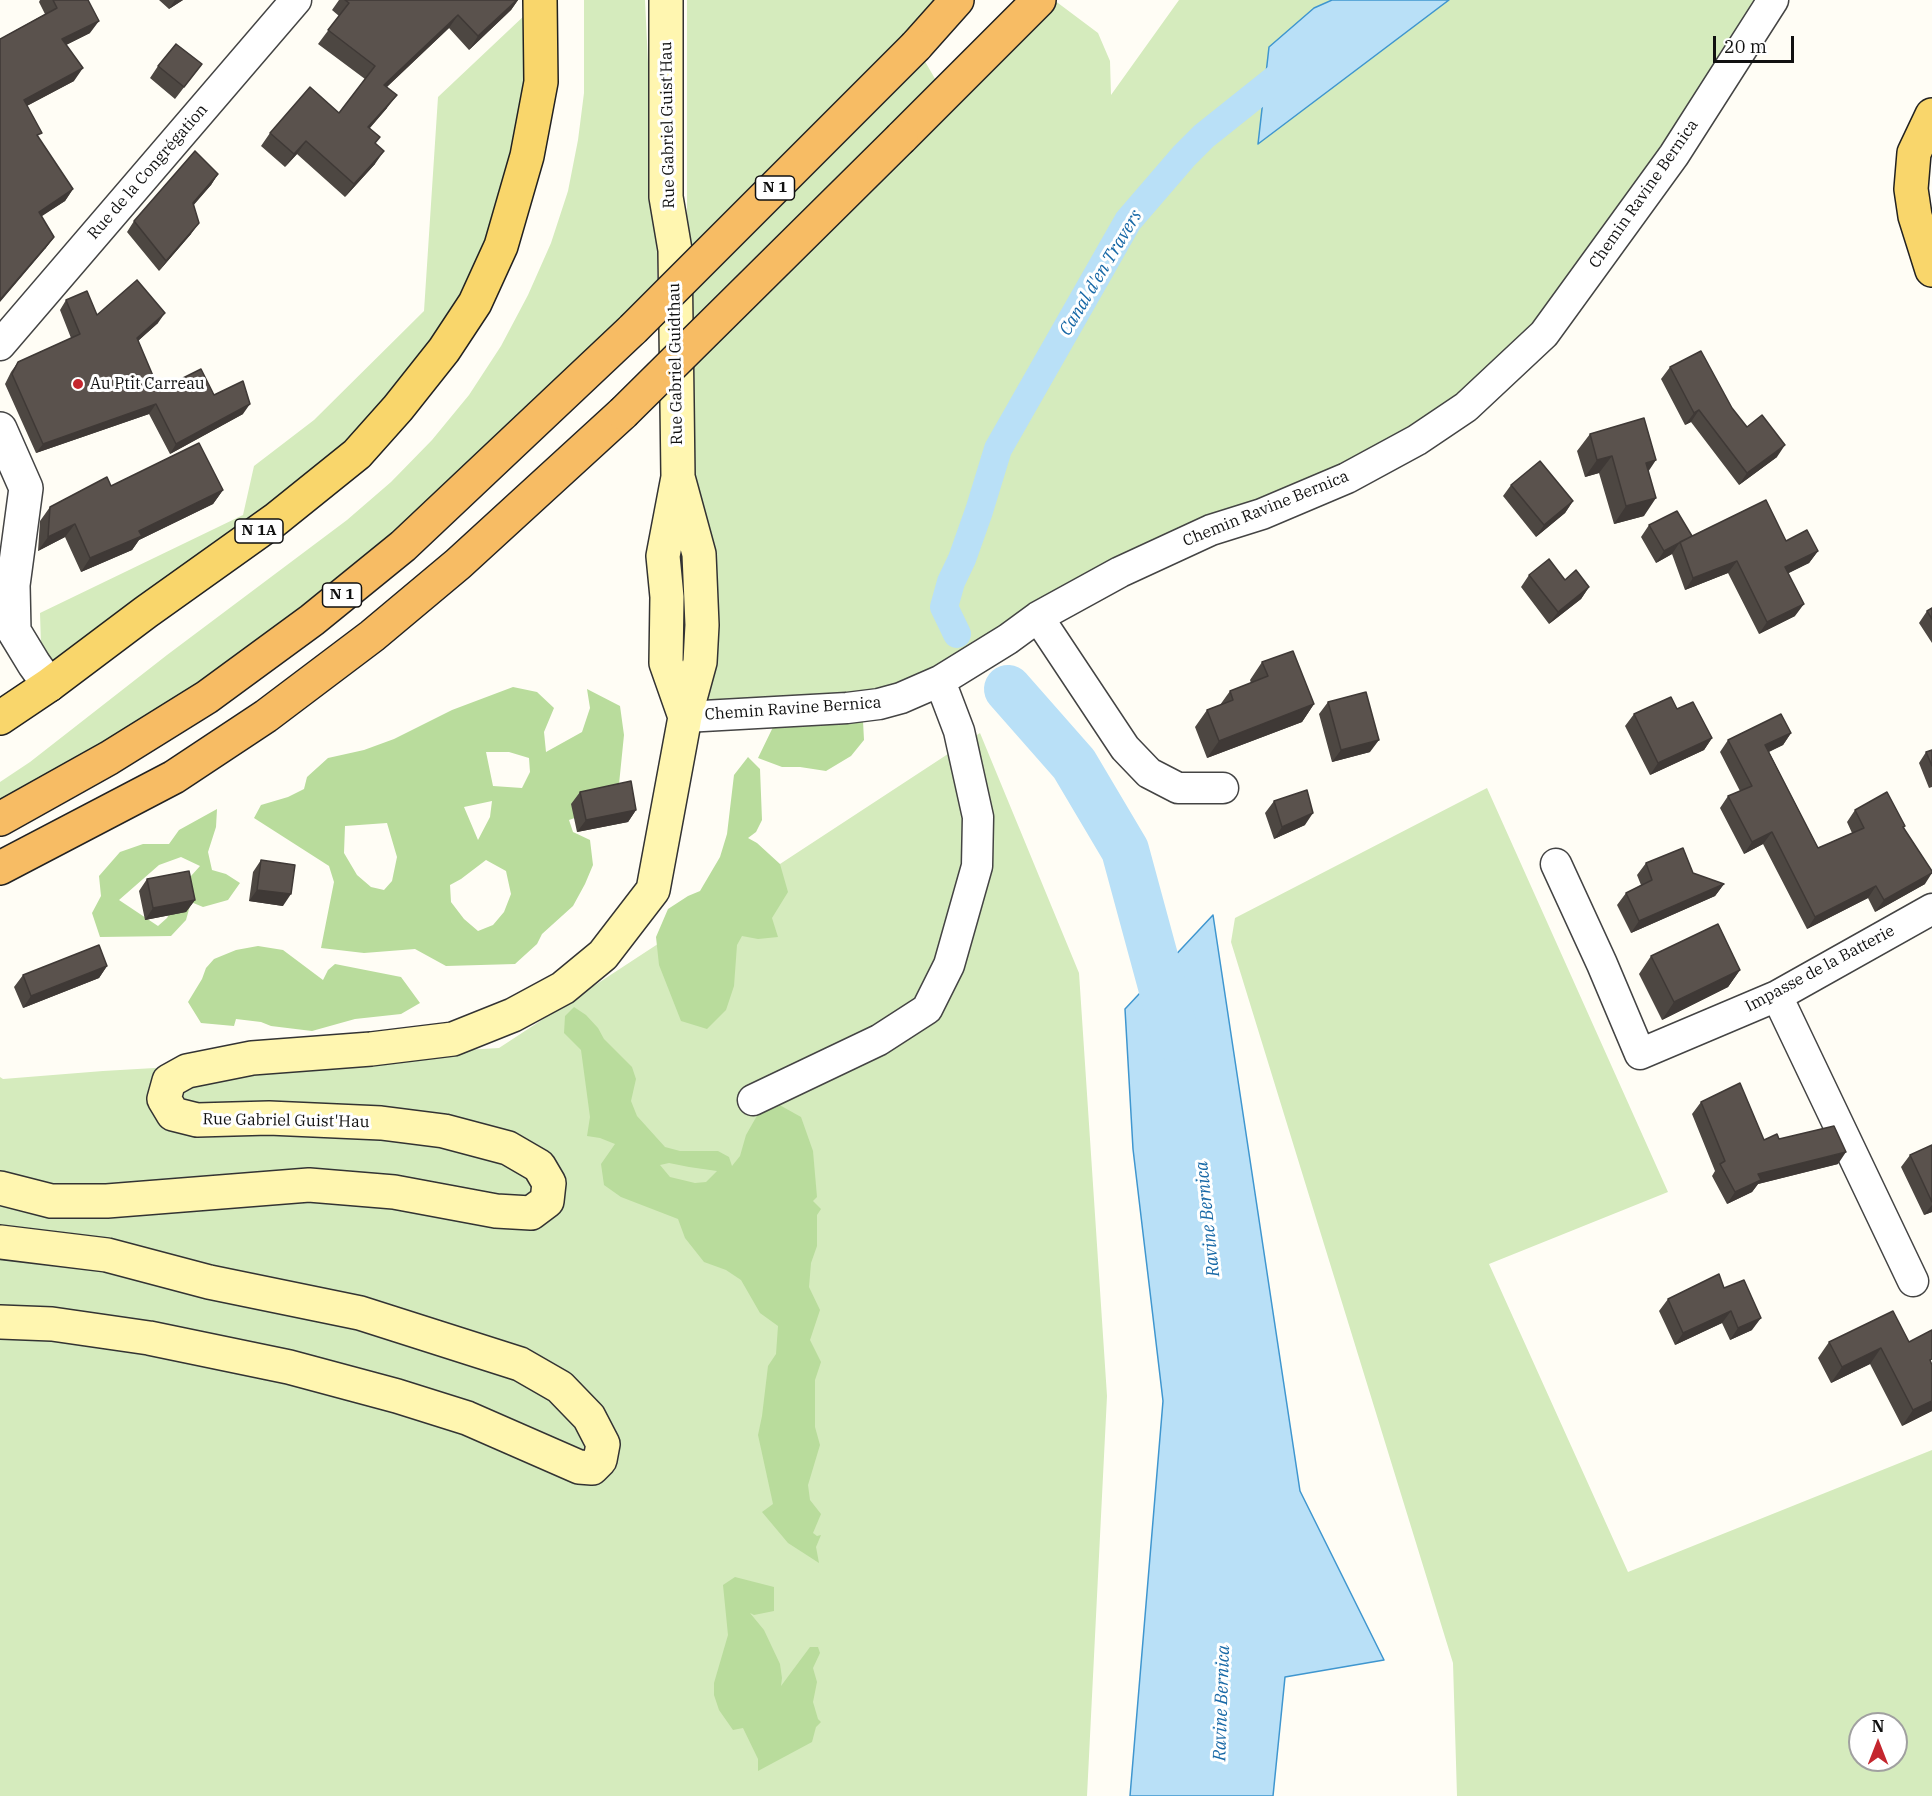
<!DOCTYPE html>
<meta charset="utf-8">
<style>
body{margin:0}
#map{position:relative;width:1932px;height:1796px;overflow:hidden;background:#fffdf5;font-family:"IBM Plex Serif",serif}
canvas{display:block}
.north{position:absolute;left:1848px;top:1712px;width:60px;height:60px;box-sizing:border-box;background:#fff;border:2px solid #a0a0a0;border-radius:50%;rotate:0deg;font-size:16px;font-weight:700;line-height:24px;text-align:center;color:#111}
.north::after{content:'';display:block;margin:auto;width:21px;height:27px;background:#c4262e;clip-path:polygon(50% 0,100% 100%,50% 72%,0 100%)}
.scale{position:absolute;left:1713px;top:36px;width:81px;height:27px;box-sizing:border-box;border:3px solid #111;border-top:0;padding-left:8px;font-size:18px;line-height:21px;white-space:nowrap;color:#111;-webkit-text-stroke:4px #fff;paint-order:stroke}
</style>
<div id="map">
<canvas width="1932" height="1796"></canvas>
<div class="north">N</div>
<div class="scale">20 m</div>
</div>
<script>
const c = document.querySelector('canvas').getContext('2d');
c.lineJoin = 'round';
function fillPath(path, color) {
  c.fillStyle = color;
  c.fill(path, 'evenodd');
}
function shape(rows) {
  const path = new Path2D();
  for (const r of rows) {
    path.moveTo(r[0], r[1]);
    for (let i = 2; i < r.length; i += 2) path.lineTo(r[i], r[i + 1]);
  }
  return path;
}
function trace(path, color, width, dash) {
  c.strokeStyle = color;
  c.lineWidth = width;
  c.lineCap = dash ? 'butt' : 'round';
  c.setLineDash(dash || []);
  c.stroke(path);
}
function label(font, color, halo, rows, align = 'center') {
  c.font = font + ' "IBM Plex Serif",serif';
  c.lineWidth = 6;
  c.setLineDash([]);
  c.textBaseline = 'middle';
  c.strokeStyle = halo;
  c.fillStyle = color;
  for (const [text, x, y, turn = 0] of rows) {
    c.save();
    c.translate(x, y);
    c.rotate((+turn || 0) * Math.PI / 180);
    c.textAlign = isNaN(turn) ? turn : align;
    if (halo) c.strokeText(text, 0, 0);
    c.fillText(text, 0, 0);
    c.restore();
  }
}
fillPath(shape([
 [523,0,540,0,501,246,398,408,42,677,40,613,243,515,254,466,314,420,424,311,438,97,526,14],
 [584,0,645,0,657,252,657,306,403,546,0,820,0,782,30,762,167,655,347,520,391,482,432,440,469,395,501,346,528,295,551,243,568,191,578,140,584,93],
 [687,0,945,0,916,46,945,96,1054,0,1098,33,1110,61,1111,95,1179,0,1773,0,1674,155,1466,407,1262,514,901,698,687,712],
 [980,733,1079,973,1107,1396,1087,1796,0,1796,0,1077,3,1079,103,1071,499,1048],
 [1487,788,1668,1192,1489,1264,1628,1572,1932,1450,1932,1796,1457,1796,1453,1663,1231,942,1235,918],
 [1860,1724,1896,1724,1896,1760,1860,1760]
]), '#d5ebbd');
fillPath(shape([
 [513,687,537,692,554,708,544,732,546,752,582,732,590,708,587,689,620,706,624,735,618,794,603,808,569,820,573,832,590,840,593,865,585,884,573,906,542,934,537,944,515,964,446,966,415,949,364,953,321,948,334,882,329,866,254,818,261,805,288,797,304,789,307,777,328,758,364,750,394,739,452,710],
 [486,752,509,752,529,758,530,772,522,788,493,786],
 [492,801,490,817,478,840,464,807],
 [387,823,397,857,392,881,384,890,371,887,357,875,344,853,345,826],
 [486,860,506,871,511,894,504,912,493,925,478,931,464,919,451,902,450,885,461,879],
 [848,720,863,721,864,740,851,756,826,771,800,767,782,767,758,758,774,725,802,726],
 [748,757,760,769,762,820,756,832,748,838,757,843,780,864,788,892,772,918,778,937,758,939,742,936,737,945,734,986,726,1010,707,1029,681,1021,659,965,656,937,668,909,688,896,700,891,720,857,727,834,734,775],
 [217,809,216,827,208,852,212,870,226,874,240,883,228,900,203,907,191,902,186,920,171,936,100,937,92,913,101,896,99,876,120,852,143,844,169,844,179,830],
 [181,857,200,866,182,886,175,904,167,918,158,926,119,900,159,865],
 [258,946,283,950,323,980,328,970,335,964,401,977,420,1003,401,1014,355,1019,312,1031,271,1026,261,1022,236,1019,234,1026,201,1023,188,1002,202,979,206,968,214,959,236,950],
 [574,1007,586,1015,598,1028,604,1039,632,1067,636,1079,631,1101,637,1116,665,1147,680,1151,718,1151,729,1157,732,1166,740,1156,746,1135,767,1098,801,1117,813,1151,817,1197,813,1201,821,1209,817,1215,817,1246,811,1263,809,1287,820,1310,810,1340,821,1362,815,1380,815,1427,820,1445,808,1485,810,1500,821,1514,813,1533,817,1536,821,1535,816,1547,819,1563,788,1543,762,1512,773,1504,758,1435,762,1416,768,1366,776,1354,778,1326,760,1313,741,1280,726,1270,704,1262,685,1238,678,1219,621,1197,604,1185,601,1164,615,1144,600,1138,587,1136,590,1117,581,1050,564,1033,565,1016],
 [669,1163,689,1167,717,1171,706,1182,695,1183,670,1177,660,1165],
 [735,1577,774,1587,774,1611,754,1615,750,1613,764,1630,780,1664,782,1678,781,1686,810,1647,818,1647,820,1653,813,1668,817,1682,813,1702,818,1719,821,1722,816,1727,812,1742,758,1771,758,1759,743,1728,733,1730,719,1710,714,1695,714,1683,728,1635,723,1585]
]), '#b9dc9c');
const water = shape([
 [1332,0,1449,0,1258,144,1269,47,1314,8,1332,0],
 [1213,915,1300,1491,1384,1660,1285,1677,1273,1796,1130,1796,1163,1401,1133,1149,1125,1009,1213,915]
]);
fillPath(water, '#b9e0f7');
trace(water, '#3f96cf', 1.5);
trace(shape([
 [957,634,944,607,951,582,962,559,979,511,998,449,1128,221,1184,156,1204,136,1293,65]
]), '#b9e0f7', 28);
trace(shape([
 [1008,689,1074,764,1125,850,1176,1038]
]), '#b9e0f7', 48);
const minor = shape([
 [0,345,296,0],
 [1038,617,1125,748,1149,773,1178,788,1223,788],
 [685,717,847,708,879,704,901,698,940,681,1008,639,1038,617,1120,572,1211,530,1262,514,1347,478,1417,440,1466,407,1544,334,1674,155,1773,0],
 [1556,864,1602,964,1640,1054,1777,996,1932,909],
 [1777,996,1913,1281],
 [753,1100,879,1040,927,1009,949,965,977,866,978,817,959,731,940,681]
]);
const tertiary = shape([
 [0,429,26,488,13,585,14,631,34,664,49,685]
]);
const secondary = shape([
 [666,0,666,197,675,250,678,477,663,556,667,597,666,663,685,717],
 [0,1188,51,1201,107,1201,309,1185,394,1192,496,1211,531,1213,547,1201,549,1183,539,1166,508,1148,444,1131,381,1123,269,1118,197,1120,173,1114,164,1099,169,1081,187,1071,252,1058,371,1049,453,1039,513,1015,563,988,603,955,653,890,685,717,700,662,702,625,699,554,678,477],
 [0,1242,107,1255,209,1282,360,1313,520,1364,560,1387,589,1417,603,1444,600,1460,592,1468,579,1467,467,1418,397,1396,289,1367,149,1338,52,1324,0,1322]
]);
const primary = shape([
 [1932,115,1914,153,1911,189,1915,216,1932,270],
 [0,718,49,685,146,612,275,520,357,454,398,408,444,350,475,303,501,246,527,156,541,82,540,0]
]);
const trunk = shape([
 [916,46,957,0],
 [901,138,1039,0],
 [0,819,109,758,207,697,312,620,403,546,633,329],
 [0,868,174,777,266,716,372,636,458,564,623,413]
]);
trace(minor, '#444', 33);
trace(tertiary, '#444', 36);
trace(secondary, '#333', 36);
trace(primary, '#222', 36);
trace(trunk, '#222', 36);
trace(minor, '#fff', 30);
trace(tertiary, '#fff', 33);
trace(secondary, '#fff6b0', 33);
trace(primary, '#f9d66b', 33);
trace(trunk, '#f7bc64', 33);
const trunkBridge = shape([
 [633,329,916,46],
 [623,413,901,138]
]);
trace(trunkBridge, '#222', 36, []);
trace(trunkBridge, '#f7bc64', 33);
fillPath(shape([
 [40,0,88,0,90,33,66,45,74,81,27,106,38,138,73,189,65,201,41,216,54,237,45,249,0,39,45,14,39,2],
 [159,0,183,0,169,9],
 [339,0,518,0,511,10,469,50,449,28,387,87,387,108,370,128,376,144,375,164,345,197,297,154,285,167,261,146,270,133,339,113,365,79,318,44,339,16,332,10],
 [202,64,175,99,150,78,158,66],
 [218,174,211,185,194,204,191,234,159,271,127,232,134,221],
 [66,300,97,315,158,323,138,341,159,390,214,395,243,414,170,454,149,414,36,453,5,384,11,372,18,362,71,338,60,310],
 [1670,367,1732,408,1747,427,1777,457,1739,485,1691,422,1685,425,1661,379],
 [1590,434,1648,472,1644,516,1614,524,1599,473,1585,477,1577,451],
 [1511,485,1573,501,1565,513,1536,537,1503,496],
 [111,486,223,490,213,504,139,540,132,550,81,572,65,537,38,551,40,521,50,507],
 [1649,525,1691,537,1786,541,1818,551,1809,563,1788,573,1795,616,1759,634,1728,573,1685,590,1672,554,1656,563,1641,537],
 [1529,575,1565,580,1589,587,1581,599,1549,624,1521,587],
 [1932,608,1932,643,1919,623,1927,611],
 [1262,662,1314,704,1302,722,1207,758,1195,727,1207,710,1220,705,1230,691,1251,683,1250,680],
 [1328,702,1370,752,1332,762,1319,714],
 [1677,709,1712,738,1704,750,1650,775,1625,726,1634,714],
 [1791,733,1783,745,1769,752,1818,848,1852,833,1847,822,1855,810,1904,828,1925,884,1875,912,1868,898,1807,929,1763,844,1744,854,1720,808,1728,796,1740,791,1720,752,1728,740],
 [1932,750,1932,787,1929,788,1919,763,1926,752],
 [580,792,636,810,628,822,577,832,571,804],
 [1274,801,1305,825,1274,839,1265,813],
 [261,860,283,906,249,901,253,872],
 [1646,863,1724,884,1715,896,1631,933,1617,905,1626,893,1641,885,1637,875],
 [147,879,195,900,186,912,145,920,139,891],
 [1651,956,1740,970,1728,987,1662,1020,1639,974],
 [107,966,99,978,23,1008,14,987,23,975],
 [1701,1102,1764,1140,1779,1139,1838,1164,1758,1184,1752,1192,1727,1204,1712,1176,1715,1171,1692,1114],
 [1932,1145,1932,1212,1924,1215,1901,1167,1910,1155],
 [1724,1288,1752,1330,1730,1340,1722,1323,1675,1345,1659,1311,1668,1299],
 [1829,1342,1909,1342,1932,1411,1902,1426,1870,1364,1831,1383,1818,1358]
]), '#4d4742');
fillPath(shape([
 [175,0,183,0,169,9],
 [517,0,518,0,511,10,469,50,478,36],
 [458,15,449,28,375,98,384,85],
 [99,21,90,33,54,51,62,39],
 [83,68,74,81,15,112,24,100],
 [397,95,387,108,359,140,368,127],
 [306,141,297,154,285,167,294,154],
 [384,151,375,164,345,197,354,184],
 [218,174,211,185,186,214,193,203],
 [73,189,65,201,30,224,39,212],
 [199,223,191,234,159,271,166,261],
 [54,237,45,249,0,302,0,300],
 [165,313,158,323,130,348,137,338],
 [156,404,149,414,36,453,43,444],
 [250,404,243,414,170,454,176,444],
 [1699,410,1691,422,1685,425,1694,413],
 [1785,445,1777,457,1739,485,1747,473],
 [1612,456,1599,473,1585,477,1597,460],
 [1656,460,1644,478,1646,463],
 [223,490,213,504,139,540,132,550,81,572,90,558,139,531],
 [1656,498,1644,516,1614,524,1626,506],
 [1573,501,1565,513,1536,537,1544,525],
 [75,524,65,537,38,551,48,537],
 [1692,536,1680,542,1672,554,1656,563,1664,551],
 [1818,551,1809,563,1777,579,1785,567],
 [1737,561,1728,573,1685,590,1693,578],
 [1589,587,1581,599,1549,624,1558,612],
 [1804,604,1795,616,1759,634,1767,622],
 [1314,704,1302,722,1207,758,1219,741],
 [1791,733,1783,745,1757,757,1765,745],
 [1712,738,1704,750,1650,775,1658,763],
 [1379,740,1370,752,1332,762,1341,750],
 [636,810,628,822,577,832,586,820],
 [1313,813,1305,825,1274,839,1282,827],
 [1772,832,1763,844,1744,854,1752,842],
 [1932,873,1925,884,1875,912,1884,900],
 [1724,884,1715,896,1631,933,1639,921],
 [1876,886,1868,898,1807,929,1815,917],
 [257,890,291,894,283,906,249,901],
 [195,900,186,912,145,920,153,908],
 [107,966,99,978,23,1008,31,996],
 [1740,970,1728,987,1662,1020,1674,1002],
 [1846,1152,1838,1164,1758,1184,1752,1192,1727,1204,1735,1192,1758,1174],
 [1932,1205,1932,1212,1924,1215],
 [1731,1311,1722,1323,1675,1345,1683,1333],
 [1761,1318,1752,1330,1730,1340,1738,1328],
 [1881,1348,1870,1364,1831,1383,1842,1367],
 [1932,1401,1932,1411,1902,1426,1913,1410]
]), '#3f3936');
const building = shape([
 [53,0,88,0,99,21,62,39,83,68,24,100,42,133,37,135,73,189,39,212,54,237,0,300,0,39,57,8,53,0],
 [345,0,517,0,478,36,458,15,384,85,397,95,368,127,380,137,375,143,384,151,354,184,306,141,294,154,270,133,310,87,339,113,375,66,328,30,349,3,345,0],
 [176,44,202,64,184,87,158,66,176,44],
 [195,151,218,174,193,203,199,223,166,261,134,221,195,151],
 [137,280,165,313,137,338,159,390,201,369,214,395,243,381,250,404,176,444,156,404,43,444,12,374,18,362,80,334,66,300,87,291,97,315,137,280],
 [1701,351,1732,408,1747,427,1762,415,1785,445,1747,473,1699,410,1694,413,1670,367,1701,351],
 [1644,418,1656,460,1646,463,1656,498,1626,506,1612,456,1597,460,1590,434,1644,418],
 [199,443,223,490,139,531,142,536,90,558,75,524,48,537,50,507,107,477,111,486,199,443],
 [1540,461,1573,501,1544,525,1511,485,1540,461],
 [1766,500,1786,541,1807,530,1818,551,1785,567,1804,604,1767,622,1737,561,1693,578,1680,542,1766,500],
 [1677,511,1692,536,1664,551,1649,525,1677,511],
 [1549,559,1565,580,1576,570,1589,587,1558,612,1529,575,1549,559],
 [1932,608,1932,619,1927,611,1932,608],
 [1293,651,1314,704,1219,741,1207,710,1233,700,1230,691,1268,676,1262,662,1293,651],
 [1366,692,1379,740,1341,750,1328,702,1366,692],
 [1671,697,1677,709,1693,702,1712,738,1658,763,1634,714,1671,697],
 [1781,714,1791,733,1765,745,1818,848,1864,828,1855,810,1887,792,1905,826,1903,827,1932,871,1932,873,1884,900,1876,886,1815,917,1772,832,1752,842,1728,796,1752,786,1728,740,1781,714],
 [1932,750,1932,766,1926,752,1932,750],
 [631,781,636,810,586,820,580,792,631,781],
 [1307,790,1313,813,1282,827,1274,801,1307,790],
 [1683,848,1693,873,1724,884,1639,921,1626,893,1652,880,1646,863,1683,848],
 [261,860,295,865,291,894,257,890,261,860],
 [189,871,195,900,153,908,147,879,189,871],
 [1718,924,1740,970,1674,1002,1651,956,1718,924],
 [99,945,107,966,31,996,23,975,99,945],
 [1740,1083,1764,1140,1777,1134,1779,1139,1834,1126,1846,1152,1758,1174,1761,1180,1735,1192,1720,1164,1725,1161,1701,1102,1740,1083],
 [1932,1145,1932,1202,1910,1155,1932,1145],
 [1719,1274,1724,1288,1744,1280,1761,1318,1738,1328,1731,1311,1683,1333,1668,1299,1719,1274],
 [1893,1311,1909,1342,1932,1330,1932,1359,1930,1360,1932,1365,1932,1401,1913,1410,1881,1348,1842,1367,1829,1342,1893,1311]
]);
fillPath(building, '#5a524d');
trace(building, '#3f3936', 1.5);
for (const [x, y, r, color] of [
 [78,384,6,"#c4262e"]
]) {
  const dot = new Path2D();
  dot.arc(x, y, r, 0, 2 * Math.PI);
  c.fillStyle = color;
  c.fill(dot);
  trace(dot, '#fff', 2);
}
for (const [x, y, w] of [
 [775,188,39],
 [259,531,48],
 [342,595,39]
]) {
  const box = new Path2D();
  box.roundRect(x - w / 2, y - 12, w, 24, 4.5);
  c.fillStyle = '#fff';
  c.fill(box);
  trace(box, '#111', 1.5);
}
label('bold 15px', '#111', null, [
 ["N 1",775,188],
 ["N 1A",259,531],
 ["N 1",342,595]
]);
label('16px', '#111', '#fff', [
 ["Rue Gabriel Guist'Hau",668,125,-91],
 ["Rue de la Congrégation",148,172,-49],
 ["Chemin Ravine Bernica",1644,194,-55],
 ["Rue Gabriel Guidthau",676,364,-91],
 ["Chemin Ravine Bernica",1266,509,-22],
 ["Chemin Ravine Bernica",793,709,-4],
 ["Impasse de la Batterie",1820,969,-28],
 ["Rue Gabriel Guist'Hau",286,1121,1]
]);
label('16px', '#111', '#fff', [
 ["Au Ptit Carreau",90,384]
], 'left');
label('italic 18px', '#1768a6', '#fff', [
 ["Canal d'en Travers",1101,273,-59],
 ["Ravine Bernica",1208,1219,-96],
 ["Ravine Bernica",1222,1703,-88]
]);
</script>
